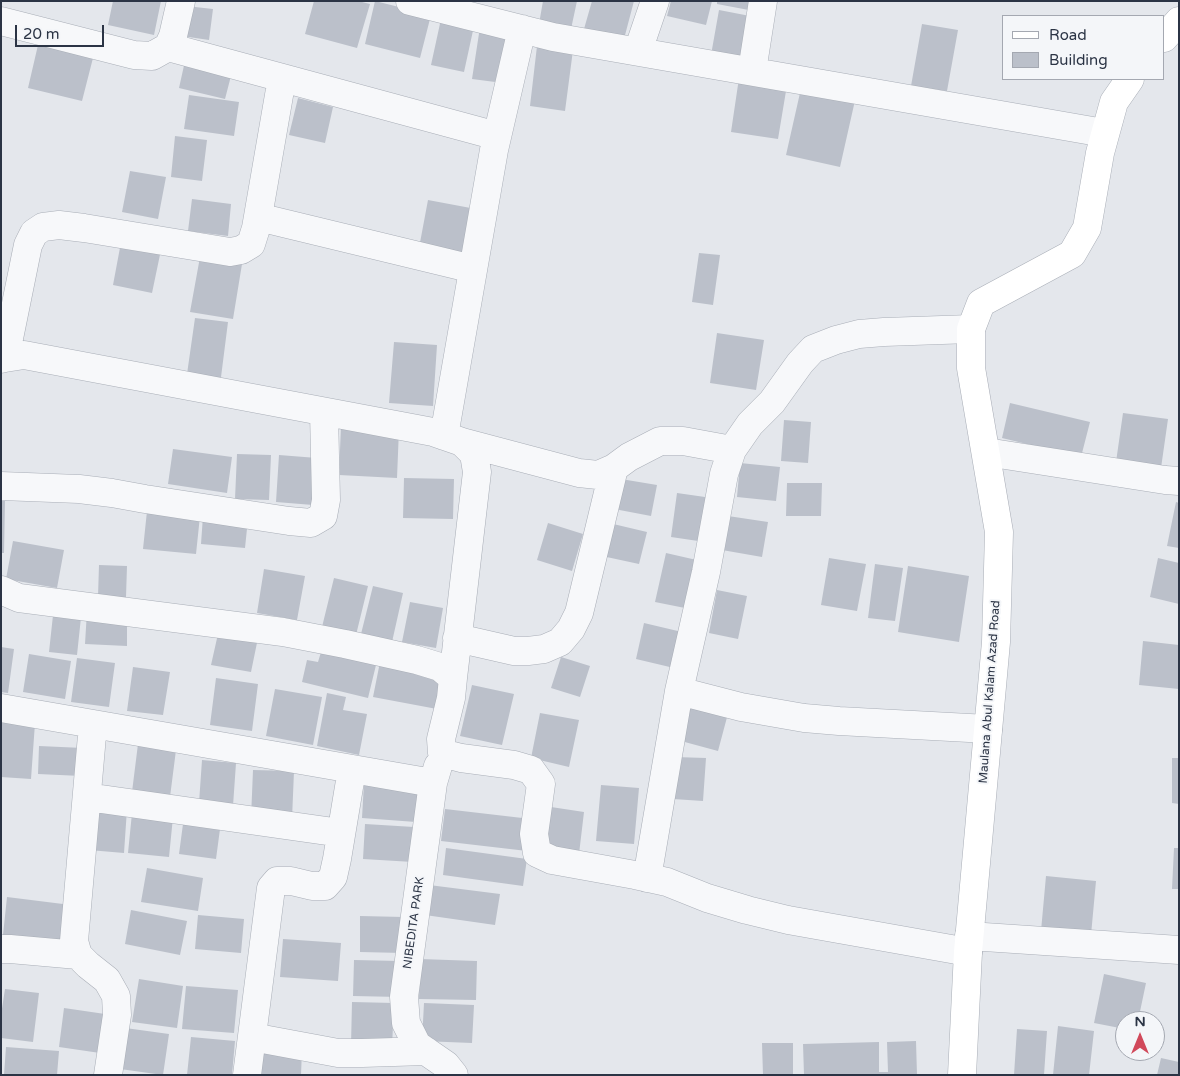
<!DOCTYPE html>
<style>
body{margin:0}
#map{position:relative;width:1180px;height:1076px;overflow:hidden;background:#e4e7ec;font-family:"Varela Round",sans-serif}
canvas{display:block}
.frame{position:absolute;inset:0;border:2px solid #2b3445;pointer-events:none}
.legend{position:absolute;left:1002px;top:15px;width:162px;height:65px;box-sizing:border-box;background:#f4f6f9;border:1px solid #a4a8b1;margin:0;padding:6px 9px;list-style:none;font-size:15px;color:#2b3445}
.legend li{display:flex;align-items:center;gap:10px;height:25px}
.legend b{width:25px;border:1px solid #a4a8b1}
.north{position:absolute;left:1115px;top:1011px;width:50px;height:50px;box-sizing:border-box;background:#f4f6f9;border:1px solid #a4a8b1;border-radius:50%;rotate:0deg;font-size:14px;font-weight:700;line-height:20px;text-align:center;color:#2b3445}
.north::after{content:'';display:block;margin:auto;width:18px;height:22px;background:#d1495b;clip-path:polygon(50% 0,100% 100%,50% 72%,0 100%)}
.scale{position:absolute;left:15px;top:25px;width:89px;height:22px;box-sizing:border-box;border:2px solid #2b3445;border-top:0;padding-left:6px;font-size:15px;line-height:18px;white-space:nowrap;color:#2b3445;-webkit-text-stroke:4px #f4f6f9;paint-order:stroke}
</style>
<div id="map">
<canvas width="1180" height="1076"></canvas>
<div class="frame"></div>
<ul class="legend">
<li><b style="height:6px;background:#fff"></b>Road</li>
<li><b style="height:14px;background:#bbc0ca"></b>Building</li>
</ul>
<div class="north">N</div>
<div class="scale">20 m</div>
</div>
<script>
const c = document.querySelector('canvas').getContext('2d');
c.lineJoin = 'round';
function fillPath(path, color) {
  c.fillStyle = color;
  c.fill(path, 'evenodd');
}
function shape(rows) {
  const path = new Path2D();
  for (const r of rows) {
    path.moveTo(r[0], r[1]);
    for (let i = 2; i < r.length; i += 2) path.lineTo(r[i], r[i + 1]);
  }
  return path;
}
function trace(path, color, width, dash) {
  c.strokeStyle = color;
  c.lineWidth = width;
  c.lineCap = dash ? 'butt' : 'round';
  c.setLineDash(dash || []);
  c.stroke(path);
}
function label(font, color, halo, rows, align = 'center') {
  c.font = font + ' "Varela Round",sans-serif';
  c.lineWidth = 4;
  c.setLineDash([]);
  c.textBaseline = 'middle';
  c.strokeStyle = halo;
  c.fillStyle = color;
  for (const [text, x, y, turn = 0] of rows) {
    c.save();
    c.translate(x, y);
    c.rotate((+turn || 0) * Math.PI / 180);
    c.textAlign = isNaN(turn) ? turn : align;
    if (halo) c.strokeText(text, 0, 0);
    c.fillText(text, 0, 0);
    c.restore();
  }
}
fillPath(shape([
 [113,1,161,1,154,35,108,25],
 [314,1,358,1,370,4,357,48,305,34],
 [375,1,431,15,420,58,365,44],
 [543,1,577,1,571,29,539,24],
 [592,1,634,1,624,39,584,29],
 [671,1,712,1,706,25,667,16],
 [717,1,755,1,754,11,717,4],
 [186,6,213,9,209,40,182,36],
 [719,10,750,16,742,61,711,55],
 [441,19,474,26,464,72,431,65],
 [922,24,958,30,947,91,911,86],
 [480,27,511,31,503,83,472,79],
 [38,45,93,58,82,101,28,88],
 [537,46,573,50,565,111,530,106],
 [185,61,232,72,225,99,179,88],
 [739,78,787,85,778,139,731,132],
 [802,84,856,96,840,167,786,155],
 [189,95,239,102,234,136,184,129],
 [298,98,333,107,325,143,289,135],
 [175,136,207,140,202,181,171,177],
 [130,171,166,177,158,219,122,212],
 [192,199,231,204,228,236,188,231],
 [428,200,476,209,468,256,419,248],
 [122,237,162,245,152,293,113,285],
 [699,253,720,255,713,305,692,302],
 [200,257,242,264,233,319,190,312],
 [195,318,228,322,220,385,186,381],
 [717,333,764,340,756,390,710,383],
 [394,342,437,345,433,406,389,403],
 [1010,403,1090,422,1081,457,1002,438],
 [1123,413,1168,419,1161,468,1116,462],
 [784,420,811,422,808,463,781,461],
 [341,426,399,429,397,478,339,475],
 [173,449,232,457,227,493,168,484],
 [237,454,271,455,269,500,235,499],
 [279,455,317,458,313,505,276,502],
 [740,463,780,467,776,501,737,497],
 [404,478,454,479,453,519,403,518],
 [615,478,657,485,651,516,609,508],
 [787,483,822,483,821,516,786,516],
 [677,493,712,498,705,542,671,537],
 [1,501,5,501,4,553,1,553],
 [1176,502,1179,503,1179,548,1167,546],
 [147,511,200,516,196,554,143,549],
 [203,516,248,519,245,548,201,544],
 [728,516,768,522,762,557,722,550],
 [548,523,583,534,572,571,537,560],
 [609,523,647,532,639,564,602,556],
 [13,541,64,550,57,588,6,579],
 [666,553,701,561,690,609,655,602],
 [829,558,866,564,857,611,821,605],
 [1158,558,1179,563,1179,604,1150,597],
 [875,564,903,568,895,621,868,618],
 [99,565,127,566,126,597,98,597],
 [908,566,969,576,959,642,898,632],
 [264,569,305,576,297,620,257,613],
 [334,578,368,586,356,635,322,627],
 [373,586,403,593,392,642,361,634],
 [717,590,747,596,738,639,709,633],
 [410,602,443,608,436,648,402,642],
 [54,606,82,608,77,655,49,652],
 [87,611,127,613,127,646,85,644],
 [644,623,682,632,674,668,636,659],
 [220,625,259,633,251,672,211,665],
 [1143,641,1179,645,1179,689,1139,685],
 [1,647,14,649,8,693,1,692],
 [321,652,376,665,368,698,302,682,307,660,318,662],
 [29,654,71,661,65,699,23,692],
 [561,657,590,666,580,697,551,688],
 [77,658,115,663,109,707,71,702],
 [380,662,444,674,437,709,373,697],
 [133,667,170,672,163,715,127,711],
 [216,678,258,684,252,731,210,725],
 [472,685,514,694,502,745,460,736],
 [275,689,322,697,313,745,266,736],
 [327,693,346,697,343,710,367,714,359,755,317,746],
 [693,696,730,706,718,751,681,741],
 [540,713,579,720,569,767,531,758],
 [1,721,35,723,31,779,1,777],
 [138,744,176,750,170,797,132,792],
 [39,746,83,748,81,776,38,774],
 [675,757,706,758,703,801,673,799],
 [1172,758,1179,758,1179,804,1172,803],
 [202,760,236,763,233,806,199,803],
 [253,770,294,771,292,819,251,818],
 [364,783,419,787,416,822,362,818],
 [601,785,639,788,634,844,596,841],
 [92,807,127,809,124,853,89,850],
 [551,807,584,812,579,854,545,849],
 [445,809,531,819,527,851,441,841],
 [132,813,173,817,169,857,128,853],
 [183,824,220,829,216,859,179,854],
 [365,824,414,827,413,862,363,859],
 [446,848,527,859,523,886,443,875],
 [1174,848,1179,848,1179,889,1172,889],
 [147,868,203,878,198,911,141,902],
 [1046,876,1096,881,1091,935,1041,931],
 [429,885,500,894,495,925,425,915],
 [7,897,71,905,66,943,3,935],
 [131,910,187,921,180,955,125,944],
 [198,915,244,919,241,953,195,949],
 [360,916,404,917,403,953,360,952],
 [283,939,341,943,338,981,280,977],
 [420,959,477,961,476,1000,419,999],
 [354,960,400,961,400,997,353,996],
 [1104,974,1146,983,1138,1021,1125,1021,1125,1029,1094,1023],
 [139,979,183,986,177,1028,132,1022],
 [186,986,238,990,234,1033,182,1029],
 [5,989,39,993,33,1042,1,1038,1,1015],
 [352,1002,394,1003,392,1047,351,1045],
 [424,1003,474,1005,472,1043,422,1041],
 [64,1008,105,1014,100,1053,59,1047],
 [1058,1026,1094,1031,1089,1075,1053,1075],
 [118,1027,169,1034,163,1075,113,1068],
 [1017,1029,1047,1031,1044,1075,1014,1075],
 [191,1037,235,1041,232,1075,187,1075],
 [916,1041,917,1075,804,1075,803,1044,879,1042,879,1072,888,1072,887,1042],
 [762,1043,793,1043,793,1075,763,1075],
 [6,1047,59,1051,57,1075,4,1075],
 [259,1047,302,1050,301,1075,257,1075],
 [1161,1058,1179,1062,1179,1075,1157,1075]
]), '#bbc0ca');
const street = shape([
 [410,1,553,37,1104,133],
 [1,21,134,55,152,56,168,47,173,36,181,1],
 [168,47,497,136],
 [638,51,655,1],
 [752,71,763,1],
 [258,217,473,269],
 [5,358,28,245,34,233,43,227,59,225,84,228,230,252,241,250,251,244,256,228,282,78],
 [1,359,5,358,24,355,40,358,433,432,462,442,474,454,477,472,453,678],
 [444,436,494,150,522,29],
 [462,442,579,473,598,475,614,468,629,457,660,441,683,441,732,450],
 [986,452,1165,480,1179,481],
 [1,486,79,489,112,493,145,499,289,521,311,523,323,516,326,500,324,412],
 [1,590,19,598,283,632,345,644,417,660,440,667,453,678,451,698,441,739,442,753,461,758,514,765,531,770,541,784,534,834,537,853,552,860,635,875,667,882,707,898,747,910,788,920,968,952],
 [457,638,514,651,528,651,544,649,560,642,571,629,579,613,614,468],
 [679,691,741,707,804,718,839,721,988,729],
 [1,708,433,783],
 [93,724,74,941,78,955,88,965,107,980,116,996,117,1015,108,1075],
 [438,766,433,783,404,997,406,1023,417,1045,446,1065,454,1075],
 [87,797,341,833],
 [647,878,679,691,706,572,724,474,732,450,750,424,772,402,800,363,813,349,836,340,859,334,884,332,971,329],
 [969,936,1179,950],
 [1,949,10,949,78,955],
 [252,1037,338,1053,362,1053,426,1051],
 [247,1075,271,888,277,881,291,881,312,886,325,886,333,877,337,859,352,769]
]);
const secondary = shape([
 [1164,38,1179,21],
 [962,1075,968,952,996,642,999,532,971,368,971,329,981,303,1072,254,1087,228,1100,153,1114,102,1130,79]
]);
trace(street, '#a9aeb7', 29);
trace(secondary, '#a9aeb7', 29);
trace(street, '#f7f8fa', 28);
trace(secondary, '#fff', 28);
label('12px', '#2b3445', '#f4f6f9', [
 ["Maulana Abul Kalam Azad Road",990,692,-86],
 ["NIBEDITA PARK",414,923,-82]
]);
</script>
